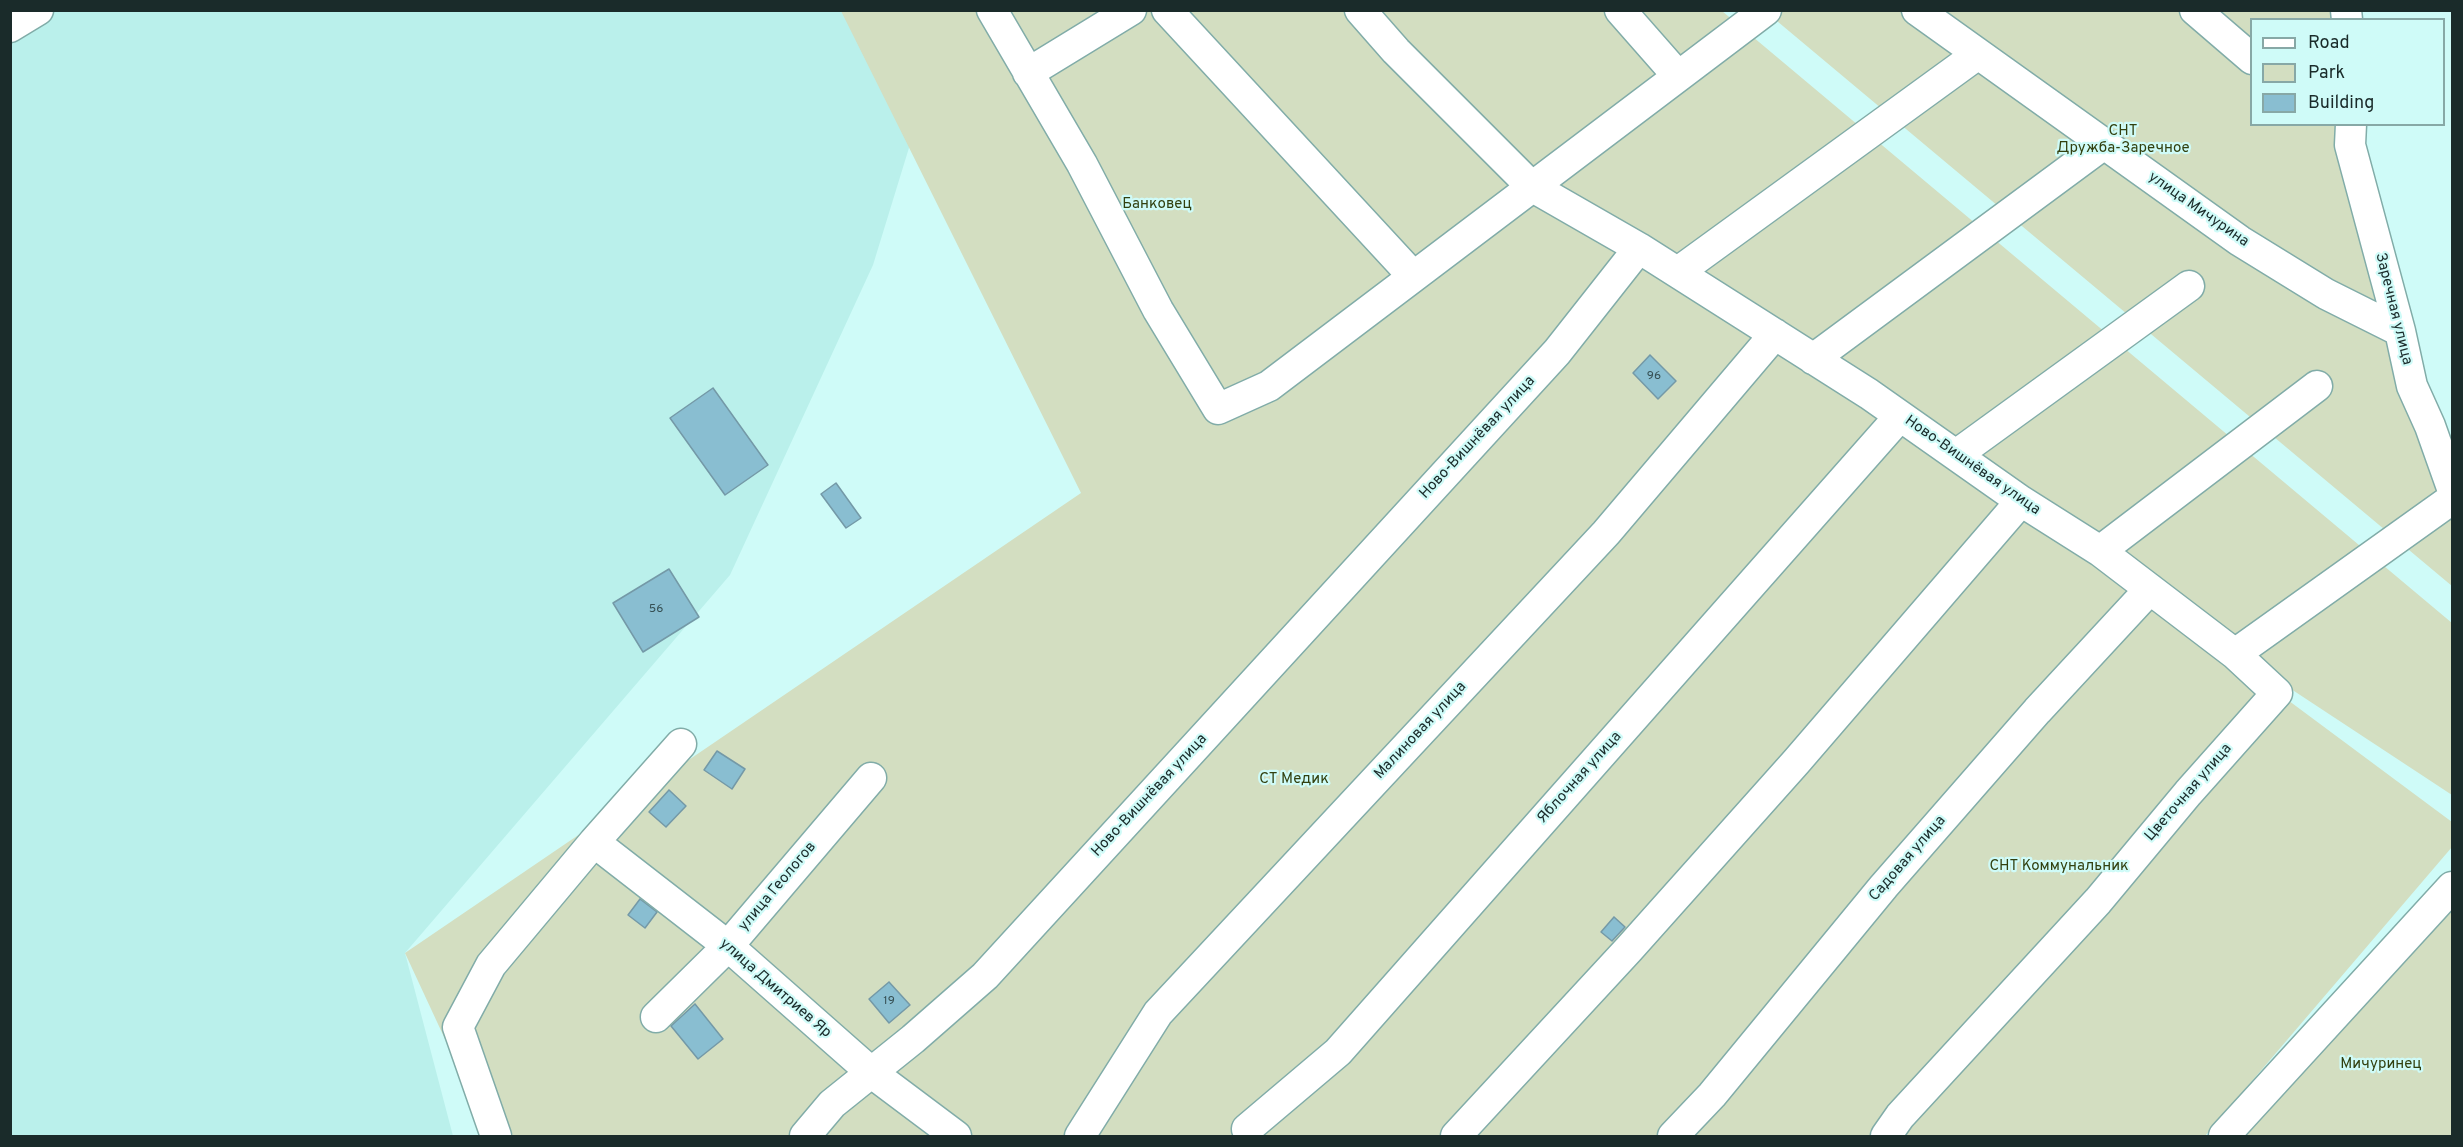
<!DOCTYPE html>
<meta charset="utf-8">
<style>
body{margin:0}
#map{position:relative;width:2463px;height:1147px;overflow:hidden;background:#cffbf8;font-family:Overpass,sans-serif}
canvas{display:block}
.frame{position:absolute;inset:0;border:12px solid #1a2b2a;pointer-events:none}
.legend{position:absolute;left:2250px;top:18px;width:195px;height:108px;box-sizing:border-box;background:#cffbf8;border:2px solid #87a8a6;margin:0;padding:8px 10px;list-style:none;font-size:18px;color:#1a2b2a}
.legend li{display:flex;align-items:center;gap:12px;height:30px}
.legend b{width:30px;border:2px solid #87a8a6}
</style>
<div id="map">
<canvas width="2463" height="1147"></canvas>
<div class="frame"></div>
<ul class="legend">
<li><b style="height:8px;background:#fff"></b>Road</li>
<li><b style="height:16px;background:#d3dec1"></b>Park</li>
<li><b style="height:16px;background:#89bed1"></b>Building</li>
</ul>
</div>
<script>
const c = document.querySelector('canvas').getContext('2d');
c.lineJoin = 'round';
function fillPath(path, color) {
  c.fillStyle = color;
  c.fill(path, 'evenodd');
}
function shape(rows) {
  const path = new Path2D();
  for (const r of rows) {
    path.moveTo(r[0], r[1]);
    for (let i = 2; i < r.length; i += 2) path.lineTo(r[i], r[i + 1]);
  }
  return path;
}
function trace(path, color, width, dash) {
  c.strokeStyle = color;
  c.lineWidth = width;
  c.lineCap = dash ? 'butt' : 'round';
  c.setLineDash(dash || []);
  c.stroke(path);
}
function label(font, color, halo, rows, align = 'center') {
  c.font = font + ' Overpass,sans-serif';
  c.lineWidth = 4.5;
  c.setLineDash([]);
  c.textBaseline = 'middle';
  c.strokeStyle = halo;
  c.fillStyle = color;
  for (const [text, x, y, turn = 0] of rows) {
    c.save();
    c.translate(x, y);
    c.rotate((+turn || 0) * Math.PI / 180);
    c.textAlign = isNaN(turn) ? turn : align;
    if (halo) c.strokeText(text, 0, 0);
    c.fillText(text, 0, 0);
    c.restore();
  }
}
fillPath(shape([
 [10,11,951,11,873,265,730,575,405,953,453,1136,11,1136]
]), '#baf0eb');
fillPath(shape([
 [841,11,1722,11,2452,623,2452,795,2133,585,2452,822,2452,847,2205,1136,490,1136,405,953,1081,493],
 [1765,11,2360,11,2359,19,2252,20,2252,124,2339,125,2452,501,2452,586],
 [2452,880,2452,1136,2223,1136]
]), '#d3dec1');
const building = shape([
 [1650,355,1676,381,1658,399,1633,373,1650,355],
 [713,388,768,465,725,495,670,418,713,388],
 [836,483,861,518,846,528,821,494,836,483],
 [669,569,699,617,643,652,613,603,669,569],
 [717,751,745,769,732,789,704,770,717,751],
 [669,790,686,806,666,827,649,812,669,790],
 [640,899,657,912,645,928,628,915,640,899],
 [1614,917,1625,927,1612,941,1601,932,1614,917],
 [889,982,910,1005,889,1023,869,999,889,982],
 [695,1004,723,1039,698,1059,671,1026,695,1004]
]);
fillPath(building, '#89bed1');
trace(building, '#7499a7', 1.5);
const minor = shape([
 [992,10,1082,164,1158,310,1218,409,1269,386,1766,10],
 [1167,10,1413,276],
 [1360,10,1396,51,1531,186,1639,248],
 [1620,10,1678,76],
 [1917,10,2240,241,2326,294,2400,331],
 [2195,10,2252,59],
 [2346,10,2347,20],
 [10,27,38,10],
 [1028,73,1131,10],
 [2351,124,2350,145,2400,331,2412,386,2430,426,2452,488],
 [1678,272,1978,54],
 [1813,359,2104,144],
 [1956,455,2189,286],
 [2100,551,2317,386],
 [594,842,728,946,872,1073,956,1136],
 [656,1017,728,946,871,778],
 [1247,1129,1338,1052,1900,416],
 [496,1136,458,1027,491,965,594,842,681,744],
 [805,1136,832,1104,913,1039,985,976,1557,352,1639,248,1869,394,2021,501,2100,551,2235,654],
 [1080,1136,1158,1013,1606,533,1775,334],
 [1456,1136,1629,949,1796,762,2021,501],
 [1673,1136,1712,1095,1884,886,2037,711,2150,589],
 [1886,1136,1900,1116,2098,901,2188,793,2277,693,2235,654,2452,499],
 [2224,1136,2452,887]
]);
trace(minor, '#81aca8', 33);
trace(minor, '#fff', 30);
label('12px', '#365054', null, [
 ["96",1654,377],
 ["56",656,610],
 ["19",889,1002]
]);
label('15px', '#32400f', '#cffbf8', [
 ["СНТ",2123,132],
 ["Дружба-Заречное",2123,149],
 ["Банковец",1157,205],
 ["СТ Медик",1294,780],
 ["СНТ Коммунальник",2059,867],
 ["Мичуринец",2381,1065]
]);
label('15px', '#1a2b2a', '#cffbf8', [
 ["улица Мичурина",2198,210,35],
 ["Заречная улица",2393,309,76],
 ["Ново-Вишнёвая улица",1478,438,-47],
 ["Ново-Вишнёвая улица",1972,466,35],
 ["Малиновая улица",1421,731,-47],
 ["Яблочная улица",1580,778,-48],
 ["Цветочная улица",2189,793,-49],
 ["Ново-Вишнёвая улица",1150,796,-47],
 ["Садовая улица",1908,859,-49],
 ["улица Геологов",778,887,-50],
 ["улица Дмитриев Яр",775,989,41]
]);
</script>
